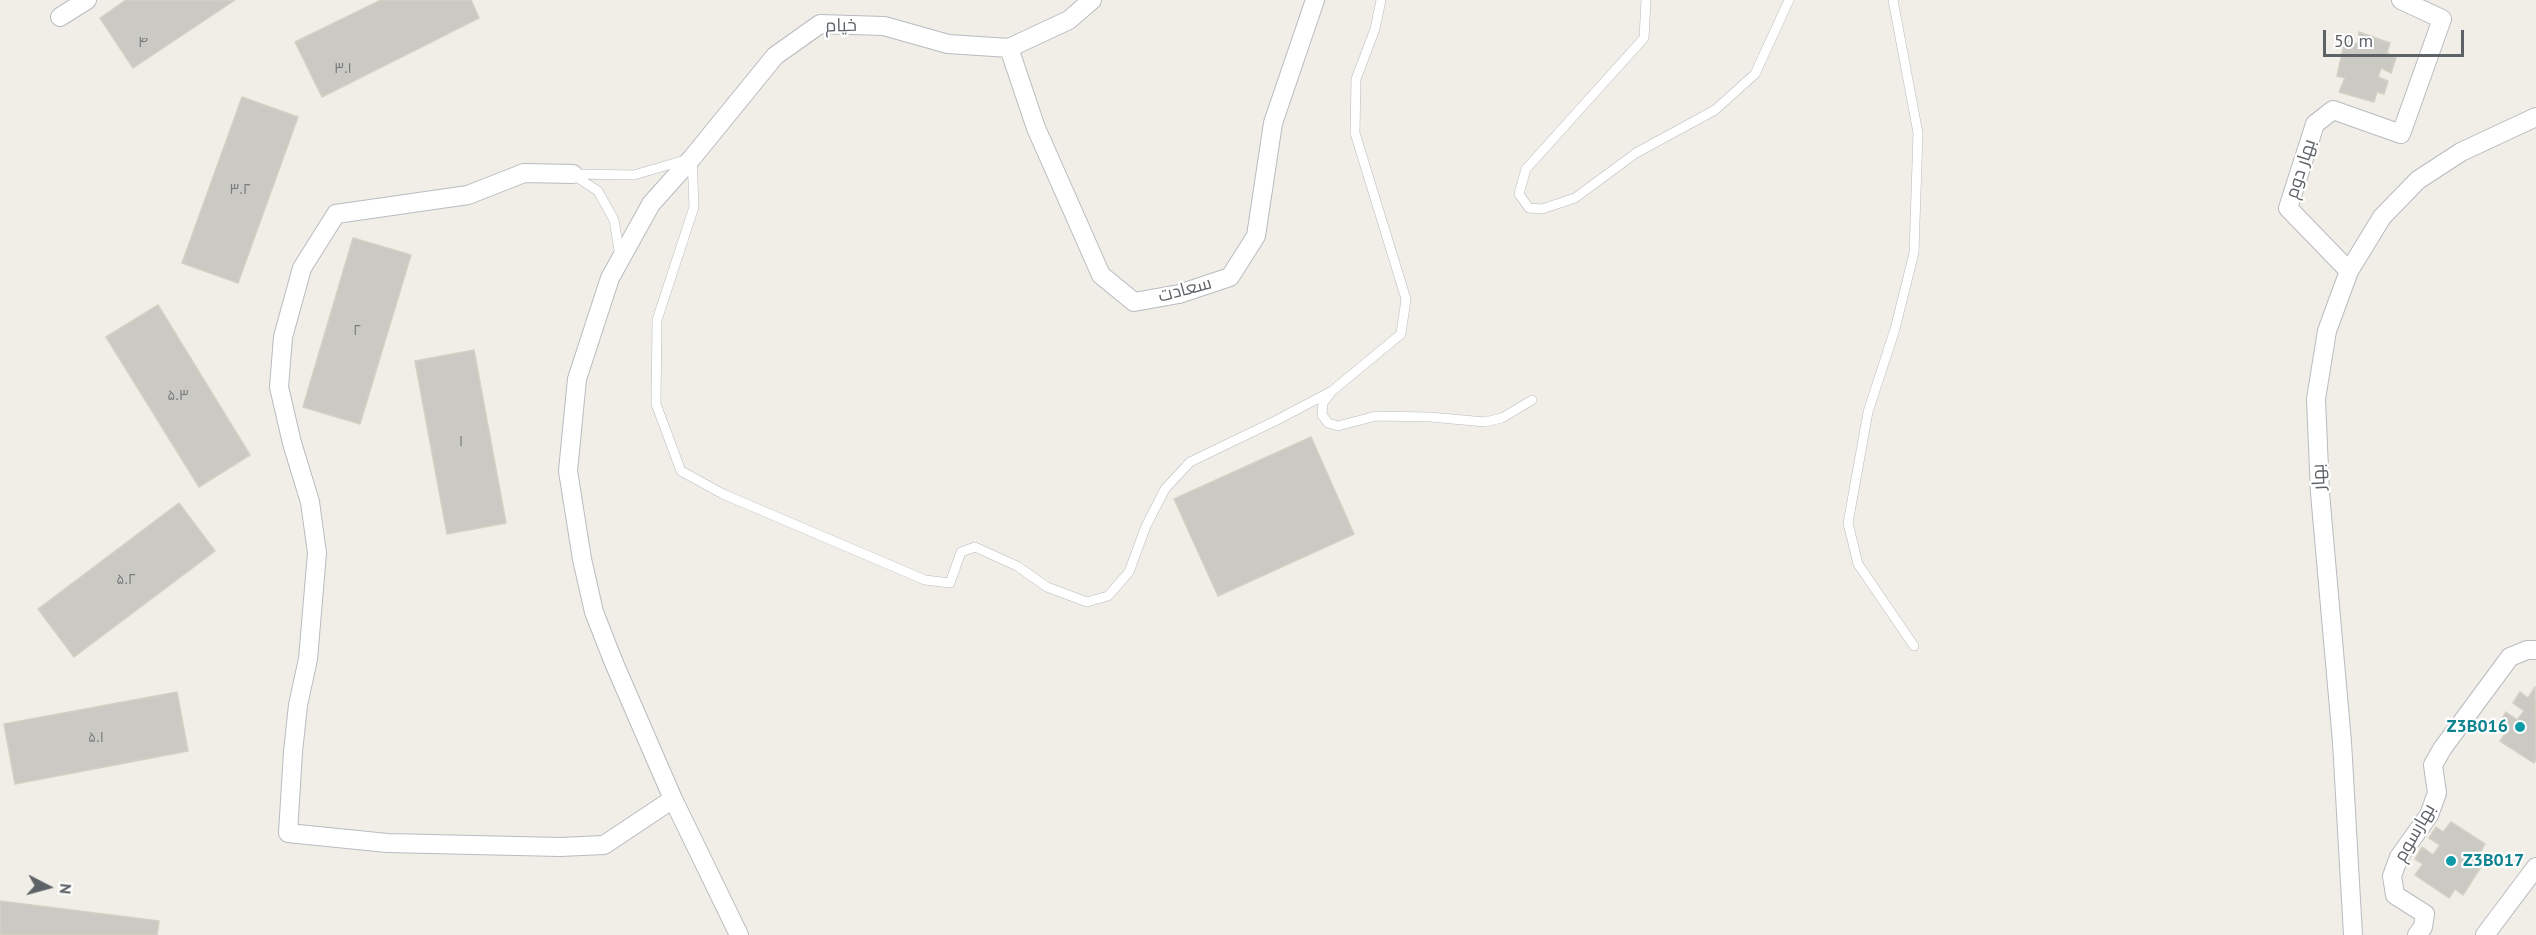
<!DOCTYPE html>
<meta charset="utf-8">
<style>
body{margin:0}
#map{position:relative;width:2536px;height:935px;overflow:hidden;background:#f0eee6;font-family:"PT Sans",sans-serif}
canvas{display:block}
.north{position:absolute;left:18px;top:857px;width:60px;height:60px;-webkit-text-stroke:4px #fff;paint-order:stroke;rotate:96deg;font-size:16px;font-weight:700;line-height:24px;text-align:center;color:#5d6267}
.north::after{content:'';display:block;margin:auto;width:21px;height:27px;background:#5d6267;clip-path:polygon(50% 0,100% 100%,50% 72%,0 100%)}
.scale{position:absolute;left:2323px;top:30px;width:141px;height:27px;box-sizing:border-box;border:3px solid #5d6267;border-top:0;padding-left:8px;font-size:18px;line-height:21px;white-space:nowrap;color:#5d6267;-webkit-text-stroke:4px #fff;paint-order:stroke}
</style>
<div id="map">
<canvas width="2536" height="935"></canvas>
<div class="north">N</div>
<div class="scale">50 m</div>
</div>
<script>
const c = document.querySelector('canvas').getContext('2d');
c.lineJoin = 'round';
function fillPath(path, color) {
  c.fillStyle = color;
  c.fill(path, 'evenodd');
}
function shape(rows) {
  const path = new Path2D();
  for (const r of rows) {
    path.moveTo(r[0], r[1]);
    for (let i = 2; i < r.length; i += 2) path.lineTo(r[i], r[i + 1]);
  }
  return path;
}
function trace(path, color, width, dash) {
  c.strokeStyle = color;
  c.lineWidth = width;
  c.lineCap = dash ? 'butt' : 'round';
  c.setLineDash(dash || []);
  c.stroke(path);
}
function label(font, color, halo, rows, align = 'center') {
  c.font = font + ' "PT Sans",Cairo,sans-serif';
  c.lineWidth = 4.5;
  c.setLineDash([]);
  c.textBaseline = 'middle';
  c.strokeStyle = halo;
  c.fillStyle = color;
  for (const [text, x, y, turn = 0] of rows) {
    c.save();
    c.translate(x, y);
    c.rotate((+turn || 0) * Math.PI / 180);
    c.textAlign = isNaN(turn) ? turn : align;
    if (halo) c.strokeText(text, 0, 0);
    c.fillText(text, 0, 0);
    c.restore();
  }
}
const building = shape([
 [126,0,235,0,133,68,100,18,126,0],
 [381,0,471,0,479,18,322,97,295,42,381,0],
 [2359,32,2390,43,2387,53,2396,58,2391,73,2381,68,2378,77,2388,81,2384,94,2377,92,2374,102,2339,92,2345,78,2337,76,2345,40,2358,44,2359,32],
 [242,97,298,117,238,283,182,263,242,97],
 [353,238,411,255,360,424,303,407,353,238],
 [158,305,250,455,199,487,106,337,158,305],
 [474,350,506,523,447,534,415,361,474,350],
 [1311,437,1354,534,1218,596,1174,499,1311,437],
 [179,503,215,551,74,657,38,609,179,503],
 [2535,687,2536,759,2534,763,2500,741,2508,730,2499,724,2506,712,2517,720,2524,711,2513,703,2520,692,2528,698,2535,687],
 [177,692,188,751,15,784,4,724,177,692],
 [2451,822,2485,844,2479,854,2486,859,2463,895,2455,889,2449,898,2415,875,2423,864,2415,859,2422,847,2433,855,2440,845,2429,838,2436,827,2443,832,2451,822],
 [0,901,159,921,157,935,0,935,0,901]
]);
fillPath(building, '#cbc9c3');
trace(building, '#d5d0c4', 1.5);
const lane = shape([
 [1381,0,1375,29,1356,79,1355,133,1406,299,1401,334,1332,391,1323,403,1322,415,1328,423,1338,426,1376,416,1430,417,1485,422,1502,418,1532,400],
 [1646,0,1644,38,1526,169,1519,194,1529,208,1542,209,1575,198,1636,153,1715,110,1755,74,1789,0],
 [1893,0,1918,133,1914,253,1895,329,1868,412,1848,523,1858,564,1914,646],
 [573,174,634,175,692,158,694,207,657,320,656,404,681,471,723,494,925,580,950,583,961,552,975,547,1017,566,1047,587,1087,602,1108,596,1129,572,1146,526,1165,489,1190,462,1275,421,1332,391],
 [575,176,598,191,614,220,620,256]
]);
const street = shape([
 [60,17,87,0],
 [1009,48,1036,128,1101,275,1134,302,1179,294,1230,277,1256,236,1273,123,1315,0],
 [573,174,524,173,468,195,336,214,302,268,283,337,279,387,292,443,310,502,317,553,308,659,298,705,293,752,288,833,387,843,560,847,604,845,673,799],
 [2349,271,2288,208,2315,124,2333,110,2401,134,2442,19,2401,0],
 [739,935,673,799,614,663,594,612,582,559,568,471,577,379,610,278,651,204,692,158,775,56,820,24,884,26,948,44,1009,48,1069,20,1092,0],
 [2353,935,2342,742,2320,493,2316,399,2327,331,2349,271,2382,217,2418,180,2461,152,2536,117],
 [2417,935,2423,927,2425,914,2395,895,2392,876,2399,857,2429,815,2437,793,2433,765,2442,749,2510,657,2527,650,2536,650],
 [2485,935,2536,867]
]);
trace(lane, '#b8bbc0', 10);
trace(street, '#b8bbc0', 20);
trace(lane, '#fff', 9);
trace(street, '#fff', 18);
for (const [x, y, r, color] of [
 [2520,727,6,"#0f9aa8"],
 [2451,861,6,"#0f9aa8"]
]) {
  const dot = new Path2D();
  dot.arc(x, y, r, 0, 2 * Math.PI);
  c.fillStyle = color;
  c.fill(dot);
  trace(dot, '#fff', 2);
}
label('15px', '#787c7e', null, [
 ["۴",143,43],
 ["۳.۱",343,69],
 ["۳.۲",240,190],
 ["۲",357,331],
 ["۵.۳",178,396],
 ["۱",461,442],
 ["۵.۲",126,580],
 ["۵.۱",96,738]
]);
label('18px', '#5d6267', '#fff', [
 ["خیام",841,26,-1],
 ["بهار دوم",2301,169,-72],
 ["سعادت",1185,290,-15],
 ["بهار",2319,477,-93],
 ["بهارسوم",2415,833,-60]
]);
label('bold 18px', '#0d838f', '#fff', [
 ["Z3B016",2508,727],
 ["Z3B017",2463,861,"left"]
], 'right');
</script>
